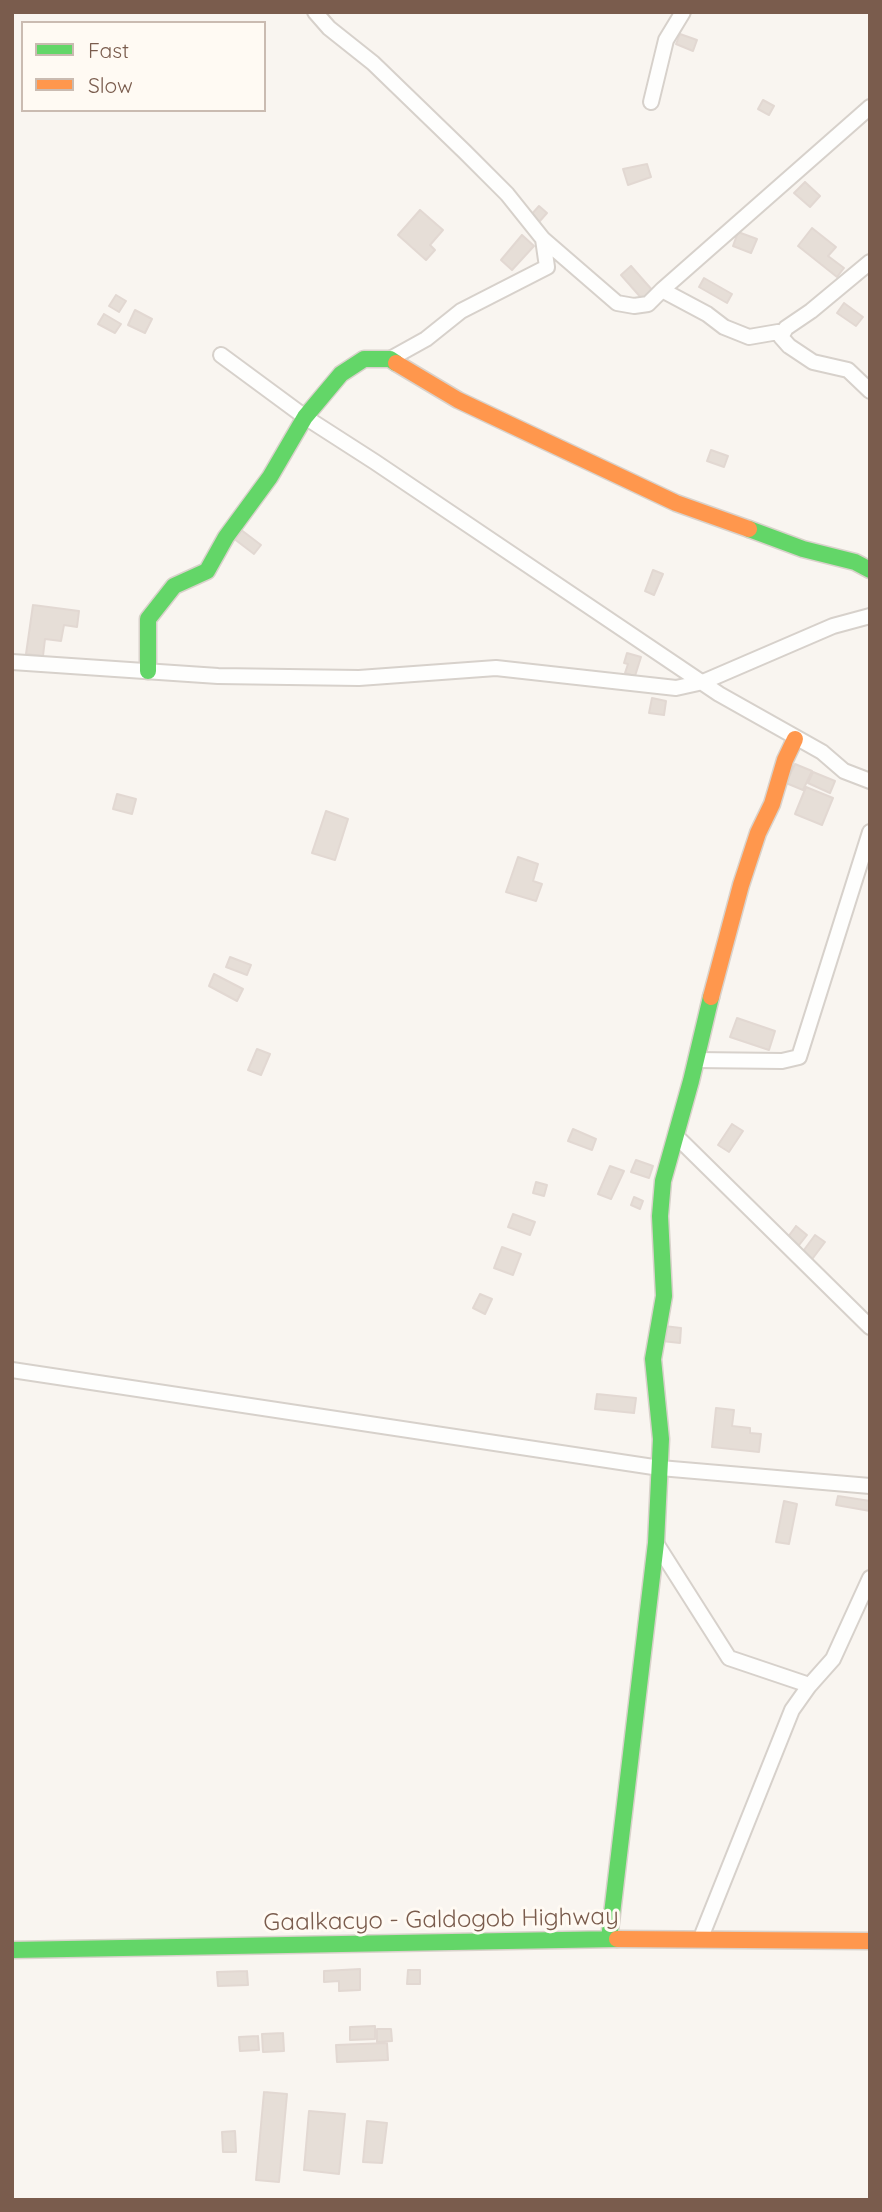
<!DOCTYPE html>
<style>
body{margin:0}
#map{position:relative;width:882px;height:2212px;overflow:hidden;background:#f9f5f0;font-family:Quicksand,sans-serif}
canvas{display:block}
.frame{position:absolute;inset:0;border:14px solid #7a5c4d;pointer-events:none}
.legend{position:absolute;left:21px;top:21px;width:245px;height:91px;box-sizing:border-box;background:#fffaf3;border:2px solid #cabbb1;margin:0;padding:9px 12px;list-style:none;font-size:21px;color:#7a5c4d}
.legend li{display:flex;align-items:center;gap:14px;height:35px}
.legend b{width:35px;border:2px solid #cabbb1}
</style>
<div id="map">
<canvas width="882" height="2212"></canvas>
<div class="frame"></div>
<ul class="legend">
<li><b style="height:9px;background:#63d668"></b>Fast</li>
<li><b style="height:9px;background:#ff974d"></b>Slow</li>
</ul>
</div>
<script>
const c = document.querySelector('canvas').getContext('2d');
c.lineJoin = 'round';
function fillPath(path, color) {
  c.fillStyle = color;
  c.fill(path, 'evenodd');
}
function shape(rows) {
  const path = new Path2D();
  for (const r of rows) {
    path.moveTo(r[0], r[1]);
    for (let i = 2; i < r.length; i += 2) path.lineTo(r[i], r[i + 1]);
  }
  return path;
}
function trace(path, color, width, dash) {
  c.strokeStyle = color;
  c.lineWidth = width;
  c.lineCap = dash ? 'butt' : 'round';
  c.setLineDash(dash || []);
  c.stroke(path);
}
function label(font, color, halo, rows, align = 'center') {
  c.font = font + ' Quicksand,sans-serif';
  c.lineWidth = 6;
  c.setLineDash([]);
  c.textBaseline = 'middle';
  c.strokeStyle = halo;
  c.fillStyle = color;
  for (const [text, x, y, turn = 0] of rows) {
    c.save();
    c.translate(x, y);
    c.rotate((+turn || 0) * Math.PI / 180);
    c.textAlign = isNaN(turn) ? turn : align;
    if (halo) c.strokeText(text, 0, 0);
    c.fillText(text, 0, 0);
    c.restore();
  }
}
const building = shape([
 [680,34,697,40,693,51,676,44,680,34],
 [763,100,774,106,769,115,758,109,763,100],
 [647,164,651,177,628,185,623,169,647,164],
 [805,182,820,196,810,207,794,193,805,182],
 [539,206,547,213,539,222,531,215,539,206],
 [420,210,443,230,430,245,435,250,426,260,398,235,420,210],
 [812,228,836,247,828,256,844,268,837,277,798,246,812,228],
 [738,232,757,239,751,253,733,246,738,232],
 [522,235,534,246,512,270,501,260,522,235],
 [631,266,653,291,643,300,621,275,631,266],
 [704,278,732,294,727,303,699,287,704,278],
 [116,295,126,301,119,312,109,306,116,295],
 [844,303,863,317,856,326,837,313,844,303],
 [135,310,152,319,145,333,128,325,135,310],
 [104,314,121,324,115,333,98,324,104,314],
 [711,450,728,456,724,467,707,461,711,450],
 [240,529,261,545,254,554,233,538,240,529],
 [653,570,663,574,654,595,645,591,653,570],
 [33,605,79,611,77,627,64,625,61,641,45,639,43,656,26,654,33,605],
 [627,653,641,657,635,676,625,673,628,664,624,663,627,653],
 [652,698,666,701,664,715,649,713,652,698],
 [795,764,812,771,803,790,786,783,795,764],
 [813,772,835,781,830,793,808,783,813,772],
 [806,787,833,798,822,825,795,814,806,787],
 [117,794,136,799,132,814,113,809,117,794],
 [326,811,348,819,335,860,312,853,326,811],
 [518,857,538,864,533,881,542,884,536,901,506,892,518,857],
 [230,957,251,965,247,975,226,967,230,957],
 [214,974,243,989,237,1001,209,986,214,974],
 [737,1018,775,1031,769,1050,730,1037,737,1018],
 [257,1049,270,1054,261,1075,248,1070,257,1049],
 [732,1124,743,1131,729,1152,718,1145,732,1124],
 [573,1129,596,1139,592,1150,568,1141,573,1129],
 [636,1160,653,1166,649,1178,631,1172,636,1160],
 [610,1166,624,1171,611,1199,598,1194,610,1166],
 [536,1182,547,1185,544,1196,533,1193,536,1182],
 [634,1197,643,1201,640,1209,631,1205,634,1197],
 [513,1214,535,1222,530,1235,508,1227,513,1214],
 [796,1226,807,1235,796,1249,785,1241,796,1226],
 [815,1235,825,1242,810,1262,801,1254,815,1235],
 [502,1247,521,1254,513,1275,494,1268,502,1247],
 [480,1294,492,1299,485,1314,473,1308,480,1294],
 [664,1326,681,1328,680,1343,662,1341,664,1326],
 [597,1394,636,1398,634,1413,595,1409,597,1394],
 [716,1408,734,1410,732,1426,750,1428,750,1433,761,1434,759,1452,712,1447,716,1408],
 [838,1496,870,1501,870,1511,836,1505,838,1496],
 [784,1501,797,1504,789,1544,776,1542,784,1501],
 [360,1969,360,1990,339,1991,339,1981,324,1982,324,1971,360,1969],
 [408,1970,420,1970,420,1984,407,1984,408,1970],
 [247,1971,248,1985,218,1986,217,1972,247,1971],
 [375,2026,375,2039,350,2040,350,2027,375,2026],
 [377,2029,391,2029,392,2041,377,2042,377,2029],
 [283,2033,284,2051,263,2052,262,2034,283,2033],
 [258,2036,259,2050,240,2051,239,2037,258,2036],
 [387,2043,388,2060,337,2062,336,2045,387,2043],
 [264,2092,287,2094,279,2182,256,2180,264,2092],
 [309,2111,345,2114,339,2174,304,2170,309,2111],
 [367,2121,387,2123,382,2163,363,2162,367,2121],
 [235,2131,236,2152,223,2152,222,2132,235,2131]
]);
fillPath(building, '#e6ded7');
trace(building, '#e2d8d2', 2);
const street = shape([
 [315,12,329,28,373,63,465,152,507,194,543,239],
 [651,102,666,40,683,12],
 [870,262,811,311,786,328,781,337,789,346,813,362,848,370,870,391],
 [781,337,778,332,749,337,724,327,707,314,662,290,870,107],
 [221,355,305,417,375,462,719,694,822,752,844,771,870,781],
 [390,359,426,339,461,311,547,267,543,239,617,303,634,306,648,304,662,290],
 [12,662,218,676,359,678,496,668,676,688,703,682,833,626,870,616],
 [696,1060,782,1061,799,1057,870,832],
 [676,1136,870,1327],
 [12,1370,660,1468,870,1486],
 [656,1543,729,1658,809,1685],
 [700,1940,792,1710,809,1686,833,1659,870,1578]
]);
const fast = shape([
 [749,529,803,549,855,562,870,570],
 [148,671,148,619,174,586,207,571,226,537,270,477,305,417,341,374,364,359,390,359,396,363],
 [609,1939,656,1543,661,1439,653,1359,664,1296,660,1216,663,1181,691,1081,711,997],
 [12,1950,617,1939]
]);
const slow = shape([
 [396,363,458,400,676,503,749,529],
 [711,997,741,885,758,833,772,804,785,760,795,739],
 [617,1939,870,1941]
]);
trace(street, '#d7d1cb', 18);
trace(fast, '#d9d2cb', 19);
trace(slow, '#d9d2cb', 19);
trace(street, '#fefefd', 14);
trace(fast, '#63d668', 16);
trace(slow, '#ff974d', 16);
label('24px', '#7a5c4d', '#fffaf3', [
 ["Gaalkacyo - Galdogob Highway",441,1920,-1]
]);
</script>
